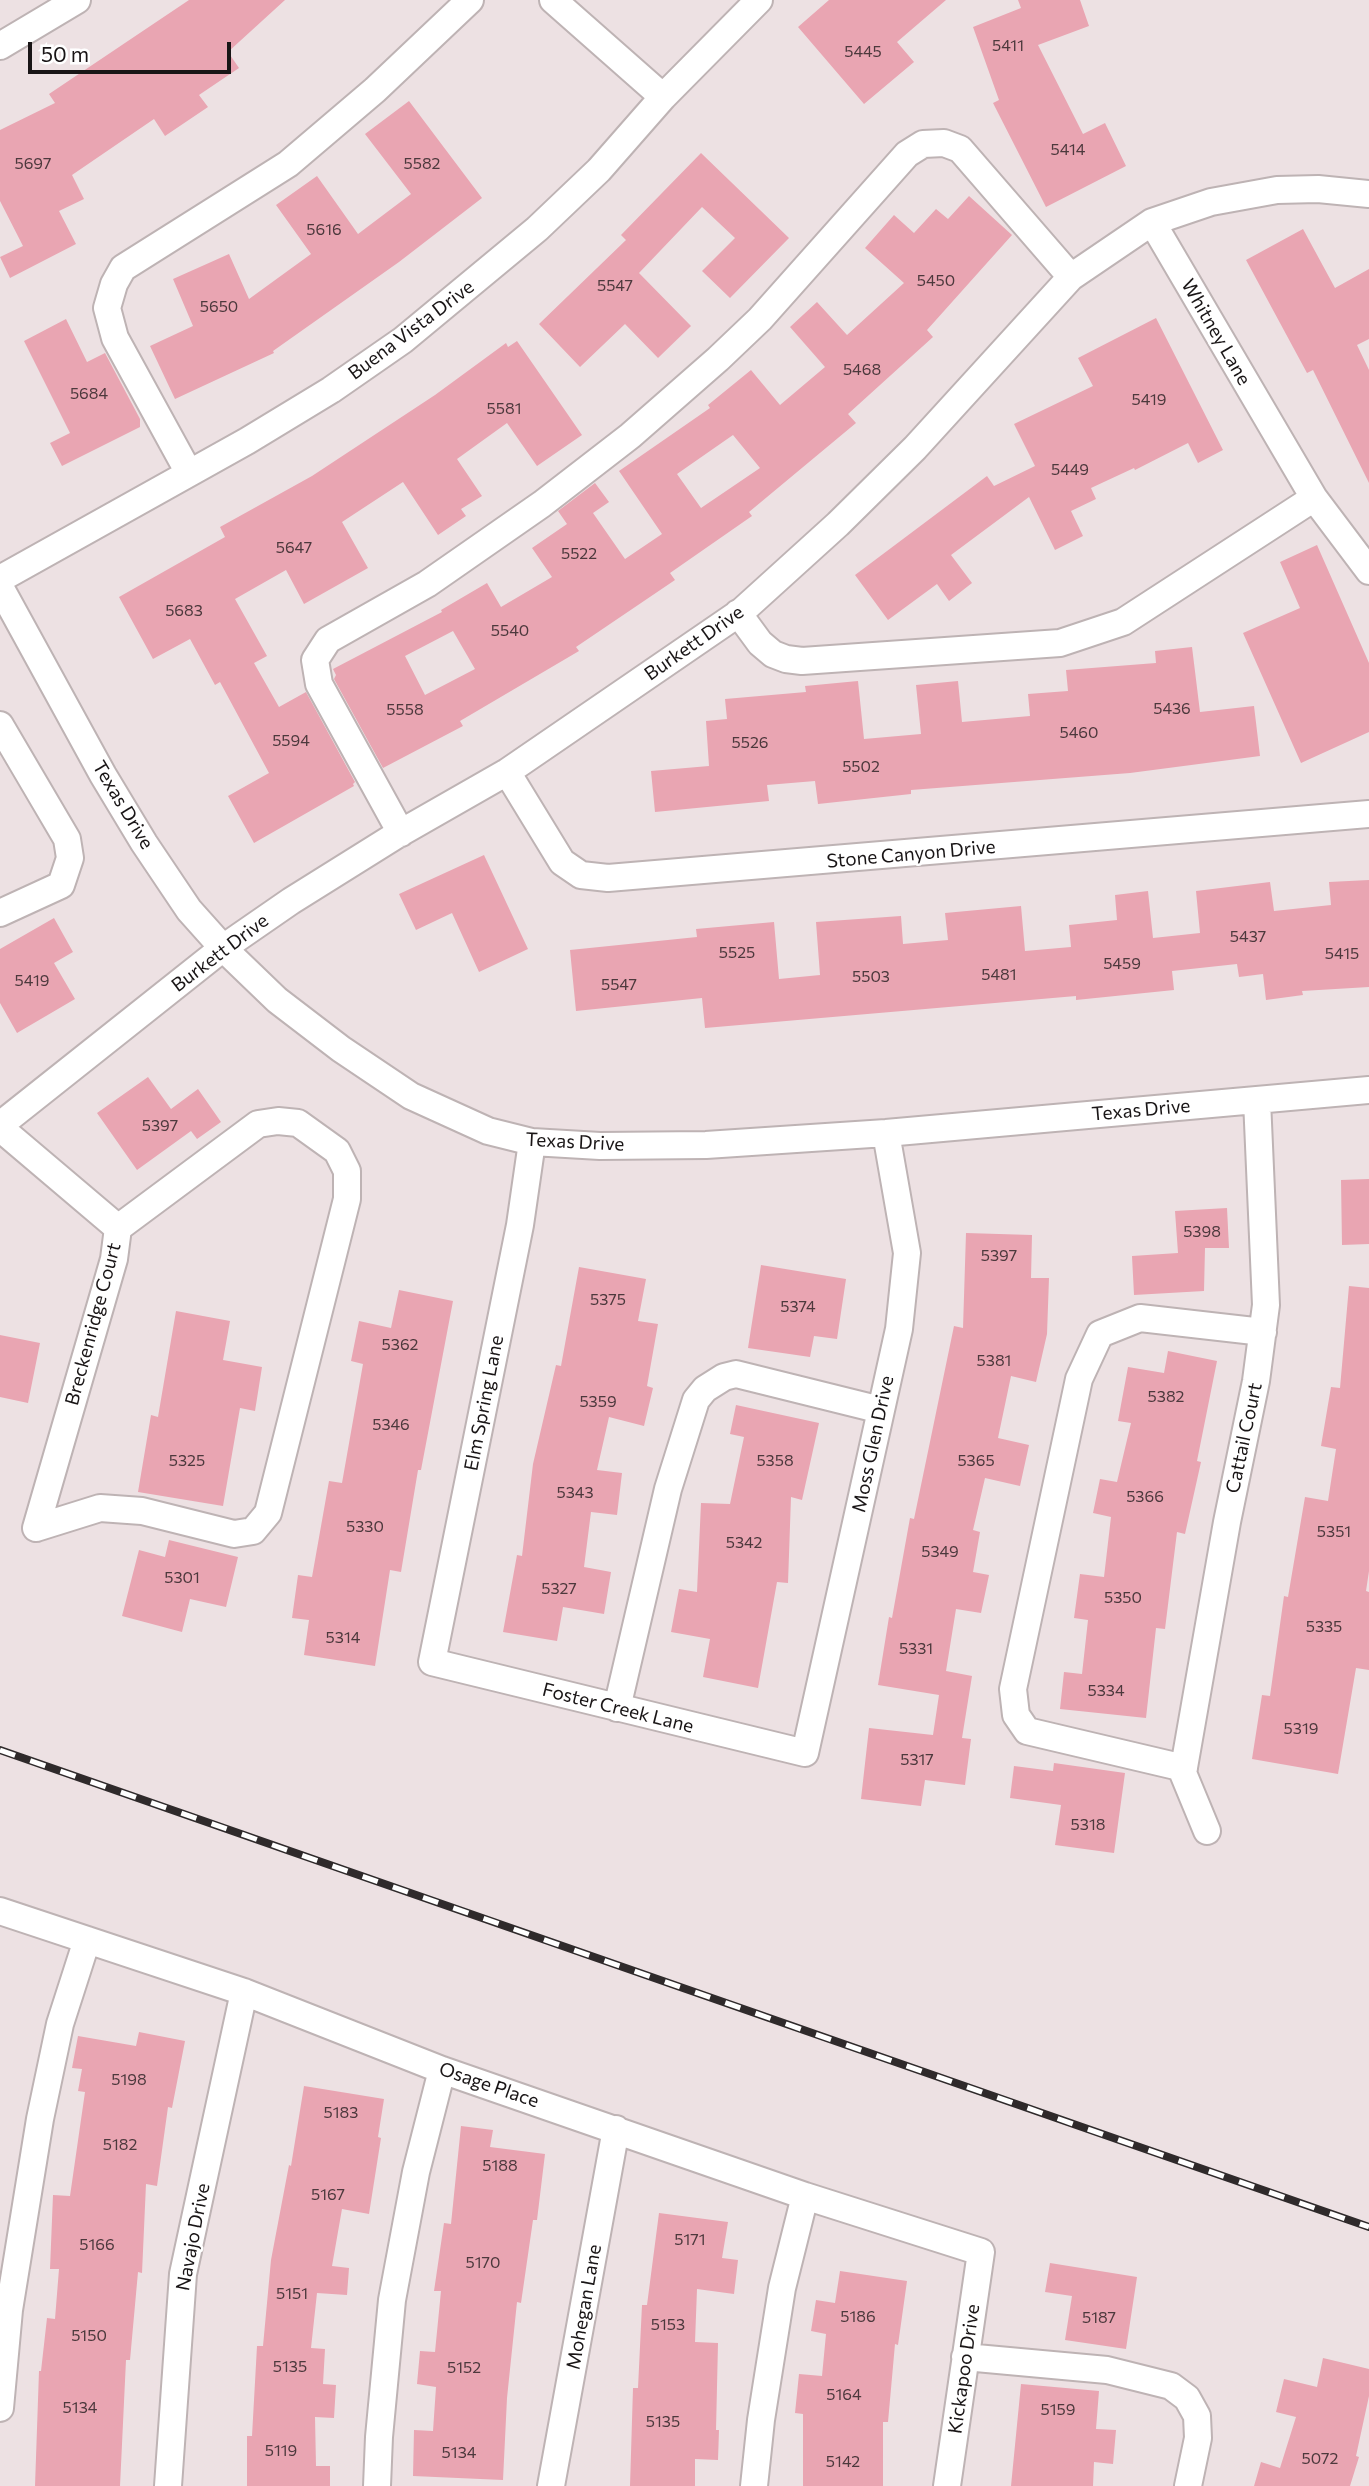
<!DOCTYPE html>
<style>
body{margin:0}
#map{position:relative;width:1369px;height:2486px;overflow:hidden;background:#ede1e3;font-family:Commissioner,sans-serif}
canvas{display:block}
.scale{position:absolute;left:28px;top:42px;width:203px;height:32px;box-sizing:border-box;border:4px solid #191516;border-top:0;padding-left:9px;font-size:21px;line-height:24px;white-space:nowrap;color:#191516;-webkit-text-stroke:5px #fff;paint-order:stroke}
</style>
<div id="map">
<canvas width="1369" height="2486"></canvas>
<div class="scale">50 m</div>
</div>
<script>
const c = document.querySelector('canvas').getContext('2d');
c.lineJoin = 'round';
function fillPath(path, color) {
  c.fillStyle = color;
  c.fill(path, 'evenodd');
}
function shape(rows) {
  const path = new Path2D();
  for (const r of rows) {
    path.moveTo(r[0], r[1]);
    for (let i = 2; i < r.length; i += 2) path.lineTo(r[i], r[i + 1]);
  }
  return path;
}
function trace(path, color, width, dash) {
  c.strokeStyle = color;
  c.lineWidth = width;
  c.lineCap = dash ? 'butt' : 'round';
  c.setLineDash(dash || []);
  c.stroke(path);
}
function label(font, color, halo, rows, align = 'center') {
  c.font = font + ' Commissioner,sans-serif';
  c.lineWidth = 5;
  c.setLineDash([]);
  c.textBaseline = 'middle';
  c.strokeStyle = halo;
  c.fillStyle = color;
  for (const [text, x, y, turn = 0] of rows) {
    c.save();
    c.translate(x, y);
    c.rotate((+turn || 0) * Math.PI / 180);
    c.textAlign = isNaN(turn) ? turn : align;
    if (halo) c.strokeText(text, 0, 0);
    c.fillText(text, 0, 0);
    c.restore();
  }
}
fillPath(shape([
 [189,0,285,0,228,52,239,68,199,95,208,107,165,136,154,119,72,175,84,199,59,211,76,244,10,278,0,257,23,246,0,201,0,130,55,103,49,94],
 [829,0,946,0,897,42,914,62,864,104,798,27],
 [1018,0,1080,0,1089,26,1038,45,1083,134,1105,123,1126,166,1046,207,993,103,999,100,973,27,1021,8],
 [409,101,482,198,399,262,273,351,274,353,175,399,150,346,193,326,173,279,229,254,249,299,311,254,276,205,317,176,358,234,411,194,365,134],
 [701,153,789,238,730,298,702,271,735,238,702,207,639,273,691,326,658,358,625,324,580,367,539,324,626,240,621,235],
 [969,196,1012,235,927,330,933,337,848,414,856,423,749,512,752,516,670,573,675,580,576,647,579,651,460,721,463,726,383,768,334,679,336,675,333,669,442,612,441,610,487,583,501,607,552,577,532,548,567,524,558,511,595,483,609,502,593,513,625,559,662,534,619,471,710,408,708,405,751,370,780,405,825,367,790,327,817,302,847,335,904,283,865,248,894,215,914,233,936,209,948,219],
 [733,435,760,468,701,508,677,474],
 [453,631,475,669,425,695,405,656],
 [1303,229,1335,288,1369,269,1369,339,1357,345,1369,370,1369,483,1313,370,1307,373,1246,260],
 [1156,318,1223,450,1198,463,1188,443,1135,470,1134,468,1091,488,1096,499,1071,511,1083,536,1055,550,1029,497,951,555,972,583,949,601,937,584,888,620,855,575,987,476,994,486,1035,466,1014,424,1093,386,1078,358],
 [66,319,87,362,105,353,140,419,140,427,62,466,50,443,70,433,24,341],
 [517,341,582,435,537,466,507,423,457,459,482,496,461,509,466,516,438,535,403,482,342,522,368,568,304,604,286,570,235,599,267,656,254,663,279,707,306,692,355,782,353,784,354,786,254,843,228,796,269,773,220,682,215,685,190,639,153,659,119,597,225,537,220,527,312,476,435,395,506,343,508,347],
 [1317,545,1369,663,1369,732,1301,763,1243,633,1300,608,1280,562],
 [1192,647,1200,712,1254,706,1260,756,1130,773,911,790,911,794,818,804,815,781,767,785,769,801,655,812,651,771,709,766,706,721,727,719,725,699,806,692,805,686,858,681,864,739,921,734,916,685,958,681,962,722,1030,716,1028,694,1068,691,1066,670,1156,663,1155,651],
 [484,855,528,949,479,972,452,913,416,930,399,894],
 [1369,880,1369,987,1302,991,1303,995,1266,1000,1263,974,1239,977,1237,964,1172,971,1174,990,1076,1000,1076,996,705,1028,702,998,576,1011,570,950,697,937,696,929,774,922,779,979,820,975,816,922,901,916,903,944,948,940,945,913,1021,906,1025,951,1071,947,1069,925,1117,920,1115,895,1148,891,1153,938,1200,933,1196,891,1270,882,1274,911,1331,905,1329,882],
 [54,918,73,952,54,963,75,999,17,1033,0,1003,0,949],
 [148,1077,171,1109,198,1089,221,1122,197,1139,191,1131,137,1170,97,1113],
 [1369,1179,1369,1244,1342,1245,1341,1180],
 [1227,1208,1229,1248,1205,1248,1204,1291,1134,1295,1132,1256,1178,1253,1175,1211],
 [966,1233,1032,1235,1031,1278,1049,1278,1047,1334,1036,1382,1011,1376,998,1438,1029,1445,1020,1486,985,1478,973,1530,980,1532,973,1572,989,1575,981,1613,956,1609,946,1671,972,1676,962,1738,971,1739,965,1785,925,1780,921,1806,861,1799,869,1728,933,1735,939,1695,878,1685,889,1617,892,1618,910,1518,914,1519,954,1326,963,1328],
 [761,1265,846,1279,837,1339,814,1336,810,1357,748,1348],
 [579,1267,646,1279,638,1321,658,1324,647,1386,653,1388,644,1426,609,1417,597,1470,622,1473,617,1515,591,1512,584,1567,611,1572,604,1614,563,1607,557,1641,503,1632,517,1555,522,1556,533,1464,556,1365,561,1366],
 [1349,1286,1369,1288,1369,1571,1366,1591,1369,1592,1369,1670,1356,1668,1338,1774,1252,1759,1262,1695,1270,1696,1284,1596,1288,1597,1305,1497,1328,1501,1336,1449,1321,1446,1331,1387,1340,1388],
 [399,1290,453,1301,421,1470,418,1470,401,1572,390,1570,375,1666,304,1655,309,1620,292,1618,298,1575,312,1577,329,1481,342,1483,363,1364,351,1361,359,1321,391,1328],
 [176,1311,230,1321,223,1360,262,1367,255,1411,240,1408,223,1506,138,1492,151,1415,158,1417],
 [0,1335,40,1343,28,1403,0,1397],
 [1168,1351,1217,1361,1197,1461,1201,1462,1185,1534,1177,1532,1165,1629,1156,1628,1146,1718,1060,1709,1064,1672,1082,1674,1088,1620,1074,1618,1080,1574,1104,1577,1111,1517,1093,1513,1100,1479,1117,1482,1131,1423,1118,1421,1128,1367,1164,1373],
 [736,1405,819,1423,802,1500,791,1497,788,1583,777,1582,758,1688,703,1677,710,1639,671,1632,679,1589,697,1592,701,1503,730,1504,744,1437,730,1434],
 [169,1540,238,1557,226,1607,190,1599,182,1632,122,1616,139,1550,165,1557],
 [1054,1763,1125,1773,1114,1853,1055,1845,1061,1805,1010,1798,1014,1766,1053,1771],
 [139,2032,185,2041,172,2108,168,2107,157,2186,146,2184,142,2273,138,2272,130,2360,126,2360,120,2486,35,2486,39,2371,41,2371,47,2318,55,2319,59,2269,50,2269,53,2195,70,2196,85,2092,78,2091,82,2069,72,2068,78,2036,136,2046],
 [304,2086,384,2099,378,2137,381,2138,369,2214,342,2209,332,2266,349,2268,347,2295,317,2293,311,2348,325,2349,323,2384,336,2385,334,2418,315,2417,316,2466,330,2466,330,2486,247,2486,247,2436,252,2436,257,2346,263,2346,271,2260,289,2165,291,2166],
 [461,2126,493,2130,490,2147,545,2154,537,2220,533,2220,521,2303,517,2302,507,2398,503,2480,413,2476,414,2430,433,2431,436,2387,417,2384,420,2351,435,2352,441,2291,434,2291,444,2223,451,2224],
 [659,2213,728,2222,722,2258,738,2260,734,2294,697,2289,695,2342,718,2343,716,2430,719,2430,718,2460,695,2459,695,2486,630,2486,633,2388,638,2388,642,2305,647,2305],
 [1050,2263,1137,2277,1126,2349,1065,2340,1072,2296,1045,2292],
 [840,2271,907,2281,898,2345,895,2344,888,2422,883,2422,883,2486,803,2486,803,2414,795,2413,799,2374,822,2376,826,2334,811,2331,816,2300,835,2303],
 [1323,2358,1369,2369,1369,2396,1356,2456,1359,2457,1350,2486,1254,2486,1261,2462,1280,2468,1296,2417,1276,2412,1284,2379,1317,2387],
 [1021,2384,1099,2391,1096,2429,1116,2430,1113,2464,1094,2462,1093,2486,1011,2486]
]), '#e9a5b2');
const minor = shape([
 [553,0,663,97],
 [0,46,77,0],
 [1152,222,1314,498,1369,571],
 [189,473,115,338,107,308,114,284,123,268,288,164,375,90,470,0],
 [0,579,247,441,331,390,403,340,537,229,599,170,663,97,759,0],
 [0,587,103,775,144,843,189,910,223,948,277,1000,341,1049,411,1096,488,1131,532,1142,600,1146,706,1145,886,1133,1369,1090],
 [738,613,760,643,773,654,786,659,802,661,1060,643,1123,622,1314,498],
 [0,725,67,839,70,858,61,885,0,913],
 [507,772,562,862,581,875,608,878,1369,814],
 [401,833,319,684,315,660,328,640,427,584,542,504,630,436,718,359,760,319,907,154,923,144,944,143,960,149,1071,277],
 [0,1125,223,948,291,901,395,836,507,772,742,611,838,524,915,448,1071,277,1152,222,1211,202,1277,190,1318,189,1369,194],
 [0,1128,118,1228,114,1259,36,1528],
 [532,1142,520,1225,432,1662,805,1753,899,1329,907,1253,886,1133],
 [36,1528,100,1508,142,1511,234,1534,253,1531,268,1513,347,1199,347,1171,337,1151,298,1123,278,1121,258,1124,118,1228],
 [617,1708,668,1489,696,1400,705,1389,724,1377,736,1374,881,1410],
 [1184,1768,1027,1731,1016,1715,1013,1689,1079,1379,1100,1334,1140,1318,1263,1332],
 [1207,1831,1183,1773,1227,1522,1256,1381,1266,1305,1257,1100],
 [0,1911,244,1992,442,2070,805,2196,981,2252,947,2486],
 [965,2357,1107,2370,1171,2386,1187,2398,1197,2416,1198,2438,1188,2486],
 [0,2408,9,2310,40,2119,60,2024,87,1940],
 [168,2486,183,2274,244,1992],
 [377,2486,379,2437,392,2300,416,2172,442,2070],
 [551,2486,616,2129],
 [754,2486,761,2420,782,2288,805,2196]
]);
trace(minor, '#beb3b4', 30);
trace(minor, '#fff', 26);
const rail = shape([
 [0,1750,1369,2227]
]);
trace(rail, '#2f2a2b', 8);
trace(rail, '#fff', 5, [16]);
label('16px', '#4d393d', null, [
 ["5411",1008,46],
 ["5445",863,52],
 ["5414",1068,150],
 ["5697",33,164],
 ["5582",422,164],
 ["5616",324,230],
 ["5450",936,281],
 ["5547",615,286],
 ["5650",219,307],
 ["5468",862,370],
 ["5684",89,394],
 ["5419",1149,400],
 ["5581",504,409],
 ["5449",1070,470],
 ["5647",294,548],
 ["5522",579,554],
 ["5683",184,611],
 ["5540",510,631],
 ["5436",1172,709],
 ["5558",405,710],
 ["5460",1079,733],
 ["5594",291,741],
 ["5526",750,743],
 ["5502",861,767],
 ["5437",1248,937],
 ["5525",737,953],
 ["5415",1342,954],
 ["5459",1122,964],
 ["5481",999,975],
 ["5503",871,977],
 ["5419",32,981],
 ["5547",619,985],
 ["5397",160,1126],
 ["5398",1202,1232],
 ["5397",999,1256],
 ["5375",608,1300],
 ["5374",798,1307],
 ["5362",400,1345],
 ["5381",994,1361],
 ["5382",1166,1397],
 ["5359",598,1402],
 ["5346",391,1425],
 ["5325",187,1461],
 ["5358",775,1461],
 ["5365",976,1461],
 ["5343",575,1493],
 ["5366",1145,1497],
 ["5330",365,1527],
 ["5351",1334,1532],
 ["5342",744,1543],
 ["5349",940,1552],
 ["5301",182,1578],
 ["5327",559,1589],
 ["5350",1123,1598],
 ["5335",1324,1627],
 ["5314",343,1638],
 ["5331",916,1649],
 ["5334",1106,1691],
 ["5319",1301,1729],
 ["5317",917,1760],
 ["5318",1088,1825],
 ["5198",129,2080],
 ["5183",341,2113],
 ["5182",120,2145],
 ["5188",500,2166],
 ["5167",328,2195],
 ["5171",690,2240],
 ["5166",97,2245],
 ["5170",483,2263],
 ["5151",292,2294],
 ["5186",858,2317],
 ["5187",1099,2318],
 ["5153",668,2325],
 ["5150",89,2336],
 ["5135",290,2367],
 ["5152",464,2368],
 ["5164",844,2395],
 ["5134",80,2408],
 ["5159",1058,2410],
 ["5135",663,2422],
 ["5119",281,2451],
 ["5134",459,2453],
 ["5072",1320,2459],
 ["5142",843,2462]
]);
label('19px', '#191516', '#fff', [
 ["Buena Vista Drive",411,330,-37],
 ["Whitney Lane",1216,332,60],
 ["Burkett Drive",694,643,-35],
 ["Texas Drive",123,805,59],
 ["Stone Canyon Drive",911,854,-5],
 ["Burkett Drive",220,953,-37],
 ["Texas Drive",1141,1110,-5],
 ["Texas Drive",575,1142,3],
 ["Breckenridge Court",93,1324,-75],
 ["Elm Spring Lane",484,1403,-79],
 ["Cattail Court",1244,1438,-78],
 ["Moss Glen Drive",873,1444,-78],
 ["Foster Creek Lane",618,1708,14],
 ["Osage Place",489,2085,19],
 ["Navajo Drive",193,2237,-79],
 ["Mohegan Lane",584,2307,-80],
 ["Kickapoo Drive",964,2369,-82]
]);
</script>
